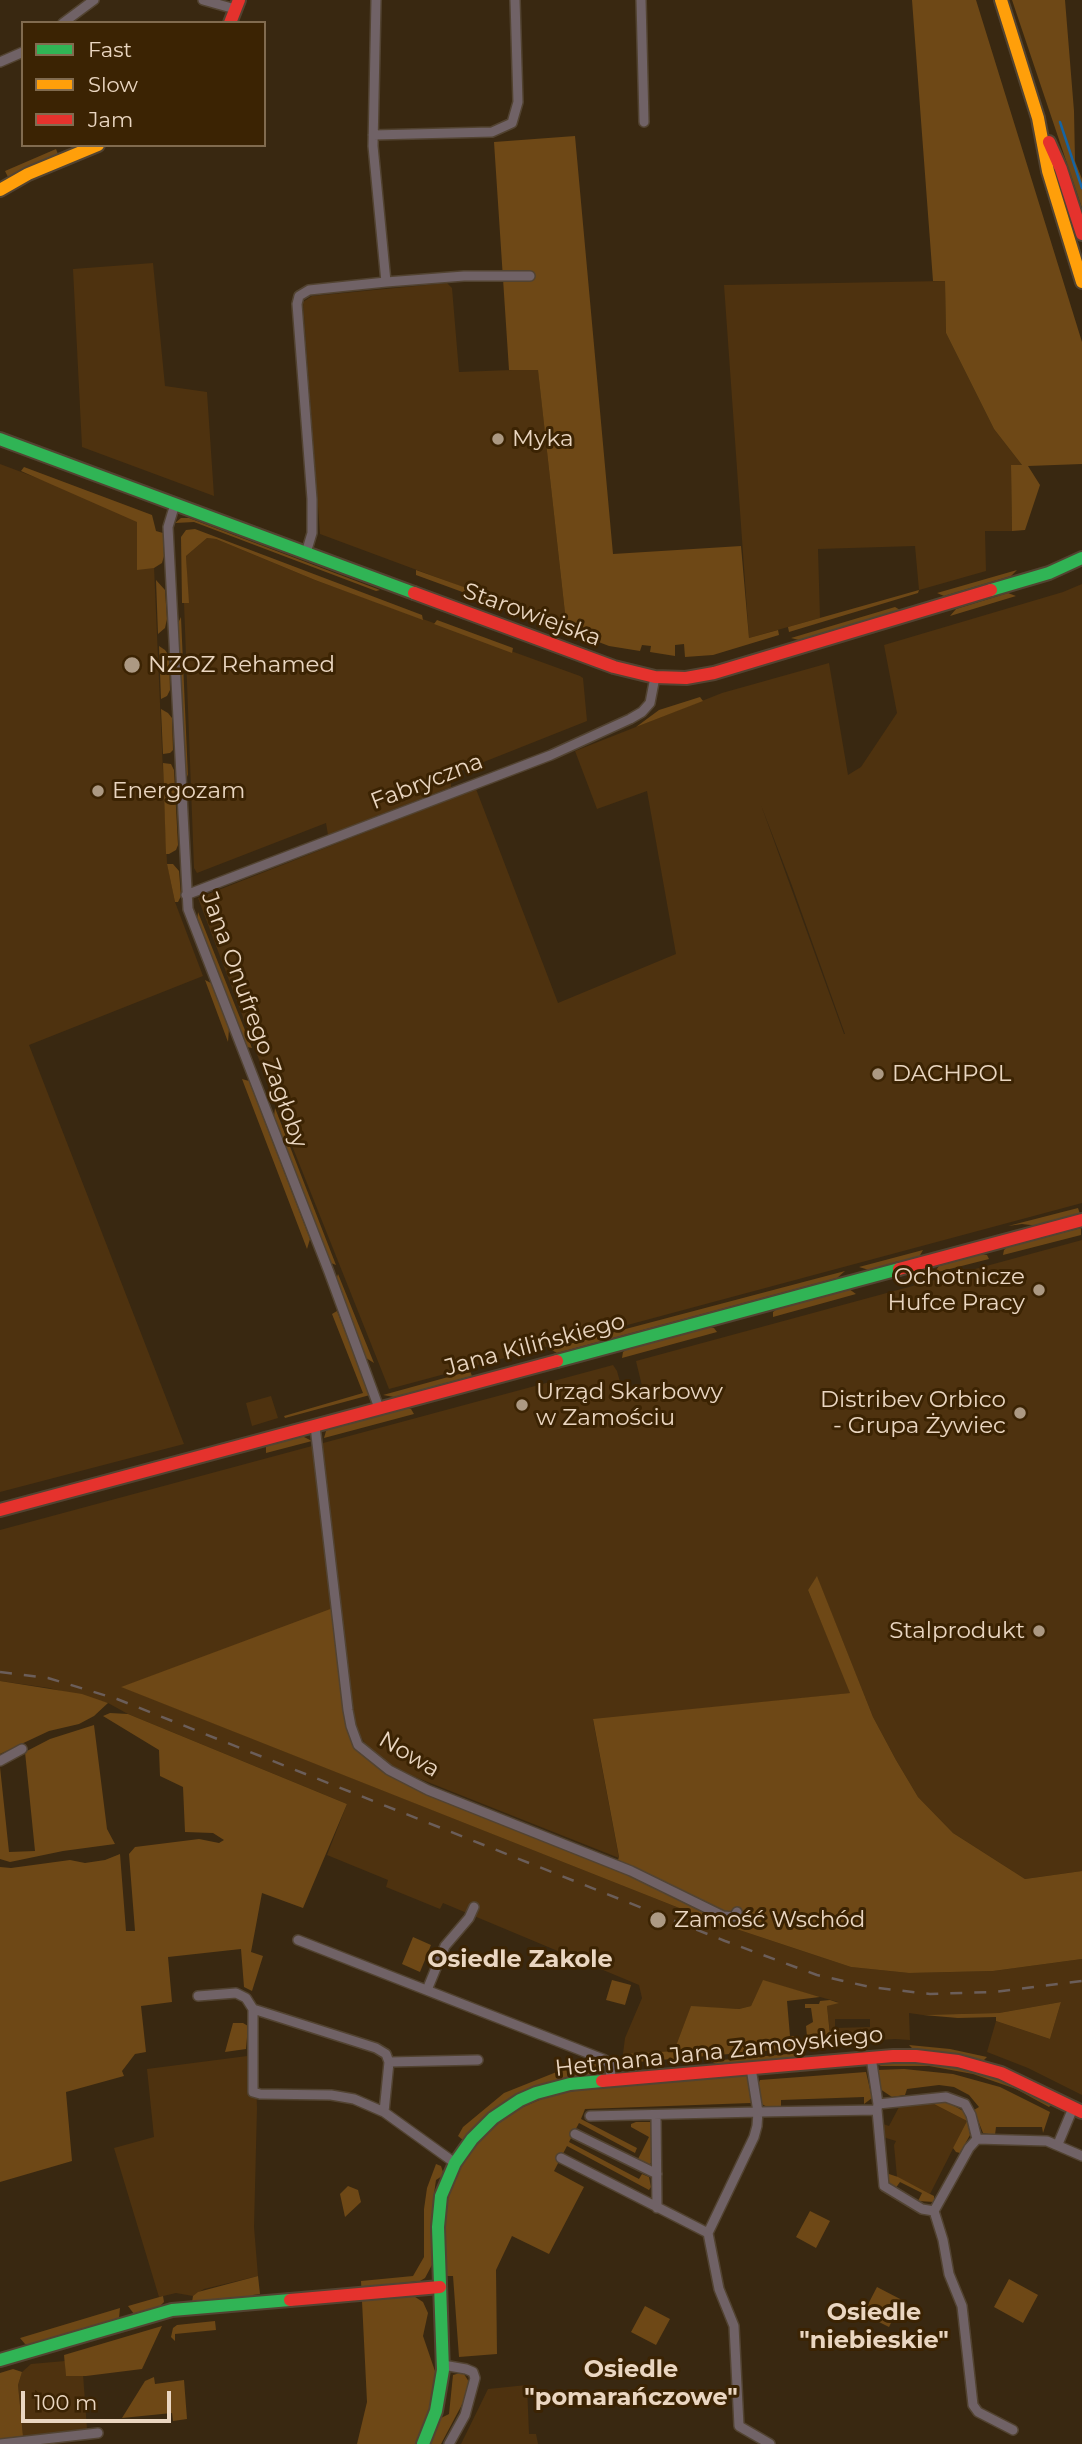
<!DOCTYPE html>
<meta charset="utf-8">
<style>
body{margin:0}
#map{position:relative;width:1082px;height:2444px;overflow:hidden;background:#392811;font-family:Montserrat,sans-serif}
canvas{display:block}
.legend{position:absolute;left:21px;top:21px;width:245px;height:126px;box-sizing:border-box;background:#3b2303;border:2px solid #816b4f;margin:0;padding:9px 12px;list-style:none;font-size:21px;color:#ead6c1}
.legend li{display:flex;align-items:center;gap:14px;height:35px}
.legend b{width:35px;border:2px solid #816b4f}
.scale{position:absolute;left:21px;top:2391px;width:150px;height:32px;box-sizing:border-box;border:4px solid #ead6c1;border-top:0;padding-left:9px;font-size:21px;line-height:24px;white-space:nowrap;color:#ead6c1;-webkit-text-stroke:5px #3b2303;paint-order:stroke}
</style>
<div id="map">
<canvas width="1082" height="2444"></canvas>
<ul class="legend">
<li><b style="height:9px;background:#30b455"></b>Fast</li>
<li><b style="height:9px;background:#ff9f0a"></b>Slow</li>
<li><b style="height:9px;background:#e5322d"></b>Jam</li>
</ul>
<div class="scale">100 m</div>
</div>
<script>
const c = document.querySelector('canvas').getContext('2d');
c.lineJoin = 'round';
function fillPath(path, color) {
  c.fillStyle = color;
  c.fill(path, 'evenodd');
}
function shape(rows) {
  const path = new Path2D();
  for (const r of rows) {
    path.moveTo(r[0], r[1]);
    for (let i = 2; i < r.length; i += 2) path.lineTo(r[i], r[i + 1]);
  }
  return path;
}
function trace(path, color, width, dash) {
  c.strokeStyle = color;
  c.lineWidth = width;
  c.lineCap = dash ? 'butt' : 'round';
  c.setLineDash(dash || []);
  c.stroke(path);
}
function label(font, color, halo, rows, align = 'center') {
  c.font = font + ' Montserrat,sans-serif';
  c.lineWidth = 6;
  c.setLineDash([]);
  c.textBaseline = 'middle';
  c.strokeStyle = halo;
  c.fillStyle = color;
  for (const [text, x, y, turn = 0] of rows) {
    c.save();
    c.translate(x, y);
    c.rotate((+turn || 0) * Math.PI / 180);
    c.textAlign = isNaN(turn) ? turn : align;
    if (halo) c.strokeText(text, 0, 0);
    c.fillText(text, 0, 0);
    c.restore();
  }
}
fillPath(shape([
 [153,263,165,386,207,392,214,496,82,447,73,269],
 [945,281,946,333,994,429,1022,465,1011,466,1012,531,985,531,986,571,919,590,915,546,818,549,820,618,749,638,724,285],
 [447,283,452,288,459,372,538,369,567,631,537,620,538,615,320,534,303,302,312,296],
 [0,464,152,521,167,863,175,902,203,976,29,1045,184,1444,0,1492],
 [207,538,216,539,315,580,580,676,583,678,587,721,451,775,451,787,328,835,326,823,197,873,194,868,184,603,188,602,186,556],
 [1082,584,1082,1203,389,1389,283,1123,198,898,476,789,558,1003,676,954,647,791,597,809,575,751,722,693,829,663,848,775,861,767,897,713,884,645,1063,592],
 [761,805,791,883,845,1034,844,1034],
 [1082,1240,1082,1871,1025,1879,953,1833,918,1797,896,1760,873,1717,817,1577,808,1590,851,1693,593,1720,619,1858,405,1773,387,1764,368,1748,357,1731,351,1703,341,1606,122,1687,712,1921,851,1967,909,1973,993,1971,1082,1959,1082,2095,1028,2068,987,2052,996,2021,1050,2039,1061,2002,999,2013,923,2015,909,2013,910,2040,895,2039,831,2043,827,2006,838,2002,763,1981,751,2006,739,2009,691,2007,674,2051,623,2054,625,2038,642,1998,639,1985,443,1903,440,1909,386,1887,388,1880,327,1855,347,1804,128,1714,108,1703,49,1688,0,1681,0,1530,613,1365,617,1371,622,1389,642,1386,636,1361],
 [835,2019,870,2019,870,2027,835,2028],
 [271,1396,278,1418,252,1426,246,1403],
 [255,2055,257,2108,254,2227,258,2276,204,2289,193,2296,176,2293,159,2297,114,2148,154,2137,147,2069],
 [930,2102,967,2121,930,2194,897,2177,894,2145,896,2141,883,2137,883,2124,889,2126,899,2107],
 [65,2361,66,2376,83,2374,87,2429,23,2436,18,2385,22,2372,31,2364],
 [527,2385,529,2434,536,2434,538,2444,461,2444,488,2389]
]), '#4e320f');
fillPath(shape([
 [912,0,976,0,1082,342,1082,464,1028,466,1040,485,1025,530,1012,531,1011,465,1022,465,994,429,946,333,945,281,933,281],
 [1012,0,1065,0,1074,111,1075,161,1082,179,1082,208],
 [575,136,613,554,741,546,749,638,778,630,779,635,713,655,685,657,684,644,675,645,675,656,650,652,651,646,642,645,640,651,609,646,596,641,598,634,587,631,587,638,567,631,538,370,509,370,494,142],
 [56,149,58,154,8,177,5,171],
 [24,467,152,515,156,531,163,533,164,556,162,563,154,568,137,570,137,522,21,471],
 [181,518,189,518,380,590,376,591,194,522,175,523],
 [195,529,422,615,423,620,315,580,216,539,207,538,186,556,189,603,182,603,181,537,186,530],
 [416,570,489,596,487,601,416,575],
 [1017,570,1011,576,944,596,937,593],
 [156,580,165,590,167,619,165,628,158,634],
 [919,590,918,593,789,632,788,627],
 [1008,593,1016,596,950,616,956,609],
 [895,607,900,610,799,640,791,638],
 [181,617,188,777,185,769,178,623],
 [437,620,513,648,512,653,434,624],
 [159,646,165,650,169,656,170,690,167,696,161,699],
 [700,697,703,701,636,727,659,710],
 [161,709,168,713,172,718,173,750,170,753,163,754],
 [163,763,171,764,174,770,178,845,176,850,169,854,166,854],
 [167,864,173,864,179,871,181,896,178,902,175,902],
 [198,912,252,1048,247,1047,197,921],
 [205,980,211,983,229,1029,228,1042],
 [242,1079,249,1081,310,1239,307,1249],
 [275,1108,336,1265,331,1263,274,1116],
 [1078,1208,1080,1214,1039,1226,1022,1224,1008,1226],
 [1081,1228,1081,1235,1003,1255,1004,1250,1007,1247],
 [923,1250,919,1257,869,1270,859,1267],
 [981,1254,987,1255,989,1259,934,1273,939,1266],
 [845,1271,837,1278,557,1353,550,1349],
 [338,1274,374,1363,366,1358,336,1280],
 [849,1289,856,1294,773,1317,773,1312,777,1309],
 [337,1311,370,1395,285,1418,284,1416,363,1393,332,1314],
 [709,1327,714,1328,717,1332,622,1358,623,1352,627,1349],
 [470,1371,472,1376,394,1397,383,1395],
 [406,1408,411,1409,414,1414,324,1438,326,1431,331,1428],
 [302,1436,312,1441,266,1453,266,1447,271,1444],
 [817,1576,873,1717,896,1760,918,1797,953,1833,1025,1879,1082,1871,1082,1959,993,1971,909,1973,851,1967,712,1921,121,1687,333,1608,360,1752,398,1779,615,1868,619,1857,593,1719,850,1693,808,1590],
 [0,1681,82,1694,108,1703,94,1716,79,1724,49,1731,0,1754],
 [110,1713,128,1714,347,1804,303,1908,262,1893,251,1952,263,1956,252,1991,244,1987,241,1949,168,1957,172,2002,141,2006,146,2052,135,2054,122,2071,124,2076,66,2092,72,2161,0,2182,0,1867,11,1868,70,1860,85,1863,105,1860,120,1854,126,1931,135,1931,129,1854,135,1847,199,1839,219,1843,224,1840,213,1833,185,1832,183,1787,160,1776,159,1750,103,1716],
 [94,1725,107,1829,115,1844,63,1851,10,1862,0,1859,0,1767,9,1852,35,1851,25,1752,50,1739],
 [413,1937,431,1945,420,1972,402,1964],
 [612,1980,631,1985,625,2005,606,2000],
 [763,1980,820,1997,787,2001,790,2036,798,2036,799,2048,614,2064,615,2057,623,2058,623,2054,674,2051,691,2006,739,2009,751,2006],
 [830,2000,839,2003,827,2006,831,2045,808,2047,806,2026,813,2022,811,2008,805,2008,805,2004,819,2004,820,2001],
 [1061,2002,1050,2039,996,2021,996,2017,958,2018,923,2015,999,2013],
 [233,2023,243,2023,248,2026,246,2049,225,2052],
 [909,2045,950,2049,987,2057,983,2061,950,2053,914,2050],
 [799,2053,795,2058,718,2065,711,2061],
 [588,2058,604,2064,602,2073,557,2081,518,2095,494,2109,463,2140,458,2136,463,2127,504,2093,559,2071,582,2065],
 [909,2061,954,2066,995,2077,1052,2104,1049,2107,1016,2089,973,2074,929,2066,879,2066,886,2062],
 [904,2069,953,2074,1000,2087,1050,2112,1043,2133,1042,2127,996,2127,995,2135,983,2133,974,2110,979,2107,969,2095,954,2087,939,2085,907,2089,905,2095,892,2097,880,2089,877,2070],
 [866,2072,872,2098,864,2104,864,2097,781,2100,781,2106,767,2107,760,2103,758,2085,760,2080],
 [747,2075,751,2103,585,2109,581,2119,637,2148,635,2153,579,2123,569,2142,639,2179,642,2174,649,2177,651,2187,649,2190,567,2146,554,2171,584,2187,549,2254,512,2236,496,2270,497,2354,459,2357,453,2276,446,2276,444,2237,447,2200,463,2162,483,2136,514,2111,553,2094,610,2086],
 [930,2102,949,2103,965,2112,967,2119,970,2135,960,2153,956,2152,953,2148,967,2121],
 [636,2122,652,2122,653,2161,649,2165,637,2161,649,2137,631,2127,631,2124],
 [436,2164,441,2166,443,2172,442,2176,436,2180,433,2201,433,2263,425,2278,420,2281,410,2282,412,2295,423,2302,428,2313,423,2336,437,2377,429,2414,417,2444,357,2444,367,2402,361,2281,413,2276,424,2257,424,2209,427,2188],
 [886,2173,898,2177,930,2194,934,2196,934,2202,918,2201,922,2193,900,2182,895,2189,887,2182],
 [348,2186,358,2190,361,2202,345,2217,340,2194],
 [810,2211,830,2221,816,2248,796,2237],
 [258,2276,260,2294,253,2295,253,2298,192,2302,193,2296,198,2292],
 [1009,2279,1038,2295,1023,2323,994,2307],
 [877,2287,902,2300,889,2327,863,2314],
 [163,2296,164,2302,160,2306,134,2314,128,2306],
 [645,2306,670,2319,656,2345,631,2332],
 [120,2308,119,2318,30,2345,25,2344,20,2338],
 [215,2321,216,2330,175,2334,175,2341,171,2337,173,2328,177,2325],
 [162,2326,142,2369,86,2376,66,2376,64,2355],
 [13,2369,22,2372,18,2385,23,2436,0,2439,0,2373],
 [460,2373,464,2374,469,2382,466,2397,441,2444,431,2444,439,2419,449,2414,453,2375],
 [154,2377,155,2384,184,2380,187,2419,173,2421,172,2413,122,2418,145,2381]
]), '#6e4816');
trace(shape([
 [1060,122,1082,188]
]), '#1664a2', 2.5);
const street = shape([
 [203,0,235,9],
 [376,0,373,146,386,282],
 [641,0,644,122],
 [63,23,94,0],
 [0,62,23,52],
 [373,135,492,132,512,123,518,102,515,0],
 [175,504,168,527,188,909,329,1272,379,1408],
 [306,553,312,533,312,499,297,304,299,296,309,290,386,282,464,276,530,276],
 [186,895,551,755,630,719,642,712,650,703,655,677],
 [315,1426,348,1710,351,1726,358,1745,389,1770,428,1790,631,1871,723,1916,734,1917,737,1912],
 [0,1761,22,1749],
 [298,1940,603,2059,610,2064,611,2080],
 [427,1990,445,1946,469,1918,474,1907],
 [198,1996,236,1993,246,1998,253,2009,253,2092,260,2094,331,2095,354,2099,384,2112,455,2163],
 [253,2009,376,2048,386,2054,389,2062,384,2112],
 [871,2057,878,2104],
 [389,2062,478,2060],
 [877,2110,878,2104,946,2097,965,2104,971,2115,977,2139,969,2148,934,2211,943,2240,949,2274,962,2306,973,2405,978,2412,1013,2430],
 [656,2115,657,2208],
 [590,2116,758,2112,751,2068],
 [575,2134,657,2174],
 [977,2139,1047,2141,1082,2156],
 [1058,2144,1073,2108],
 [561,2158,708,2233],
 [443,2365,466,2369,473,2372,475,2378,465,2415,449,2444],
 [0,2444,98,2433],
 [770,2444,739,2426,734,2326,719,2289,708,2233,754,2137,757,2126,758,2112,877,2110,884,2186,922,2209,934,2211]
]);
const fast = shape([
 [0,439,414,593],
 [991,590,1049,573,1082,558],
 [557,1361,899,1269],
 [0,2360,172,2310,290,2300],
 [423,2444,436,2411,443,2370,438,2227,441,2196,455,2163,472,2139,493,2118,520,2100,536,2093,570,2084,602,2081]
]);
const slow = shape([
 [1001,0,1038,118,1048,171,1082,282],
 [0,190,28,174,98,145]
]);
const jam = shape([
 [230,23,239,0],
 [1049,142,1061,169,1082,234],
 [414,593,614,667,655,677,686,678,714,673,991,590],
 [899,1269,1082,1220],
 [0,1510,557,1361],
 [602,2081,893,2056,916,2056,958,2061,1001,2073,1082,2112],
 [290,2300,440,2287]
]);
trace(street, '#524331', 12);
trace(fast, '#524331', 16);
trace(slow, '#524331', 16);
trace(jam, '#524331', 16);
trace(street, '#706266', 9);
trace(fast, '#30b455', 12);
trace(slow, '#ff9f0a', 12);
trace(jam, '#e5322d', 12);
trace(shape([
 [0,1672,48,1678,117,1699,725,1941,817,1975,870,1987,930,1994,994,1992,1082,1981]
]), '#6b5e5a', 2.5, [12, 12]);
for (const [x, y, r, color] of [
 [498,439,7,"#ac9983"],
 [132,665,9,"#ac9983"],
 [98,791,7,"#ac9983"],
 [878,1074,7,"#ac9983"],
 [1039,1290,7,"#ac9983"],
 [522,1405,7,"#ac9983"],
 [1020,1413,7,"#ac9983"],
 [1039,1631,7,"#ac9983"],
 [658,1920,9,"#ac9983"]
]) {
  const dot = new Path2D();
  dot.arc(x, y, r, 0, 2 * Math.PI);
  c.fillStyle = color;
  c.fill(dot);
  trace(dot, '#3b2303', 2.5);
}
label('23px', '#ead6c1', '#3b2303', [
 ["Myka",512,439],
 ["NZOZ Rehamed",148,665],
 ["Energozam",112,791],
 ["DACHPOL",892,1074],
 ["Ochotnicze",1025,1277,"right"],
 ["Hufce Pracy",1025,1303,"right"],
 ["Urząd Skarbowy",536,1392],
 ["w Zamościu",536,1418],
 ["Distribev Orbico",1006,1400,"right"],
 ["- Grupa Żywiec",1006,1426,"right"],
 ["Stalprodukt",1025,1631,"right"],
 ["Zamość Wschód",674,1920]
], 'left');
label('23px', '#ead6c1', '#3b2303', [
 ["Starowiejska",532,615,20],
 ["Fabryczna",427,782,-21],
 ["Jana Onufrego Zagłoby",254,1020,70],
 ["Jana Kilińskiego",535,1345,-15],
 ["Nowa",409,1755,31],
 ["Hetmana Jana Zamoyskiego",719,2052,-6]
]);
label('bold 24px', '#ead6c1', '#3b2303', [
 ["Osiedle Zakole",520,1960],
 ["Osiedle",874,2313],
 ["\"niebieskie\"",874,2341],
 ["Osiedle",631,2370],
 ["\"pomarańczowe\"",631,2398]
]);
</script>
